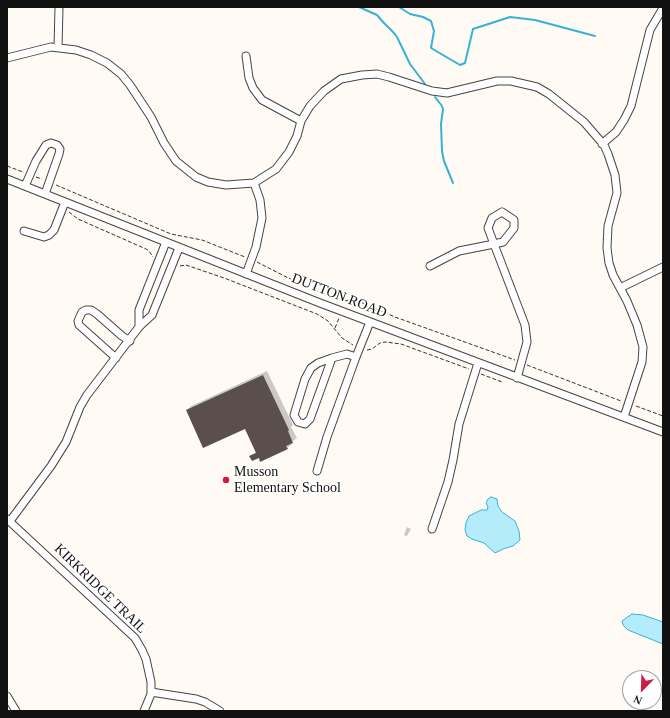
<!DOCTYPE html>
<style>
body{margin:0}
#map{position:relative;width:670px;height:718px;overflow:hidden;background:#fffbf4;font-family:Georgia,serif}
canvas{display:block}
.frame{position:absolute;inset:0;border:8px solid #111;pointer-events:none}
.north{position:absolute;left:622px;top:670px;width:40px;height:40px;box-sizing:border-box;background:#fff;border:1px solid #a0a0a0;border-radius:50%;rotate:203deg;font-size:11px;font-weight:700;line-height:16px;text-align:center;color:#111}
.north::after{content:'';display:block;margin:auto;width:14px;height:18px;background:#cc1d43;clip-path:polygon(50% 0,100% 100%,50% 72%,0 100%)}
</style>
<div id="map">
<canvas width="670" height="718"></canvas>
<div class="frame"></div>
<div class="north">N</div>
</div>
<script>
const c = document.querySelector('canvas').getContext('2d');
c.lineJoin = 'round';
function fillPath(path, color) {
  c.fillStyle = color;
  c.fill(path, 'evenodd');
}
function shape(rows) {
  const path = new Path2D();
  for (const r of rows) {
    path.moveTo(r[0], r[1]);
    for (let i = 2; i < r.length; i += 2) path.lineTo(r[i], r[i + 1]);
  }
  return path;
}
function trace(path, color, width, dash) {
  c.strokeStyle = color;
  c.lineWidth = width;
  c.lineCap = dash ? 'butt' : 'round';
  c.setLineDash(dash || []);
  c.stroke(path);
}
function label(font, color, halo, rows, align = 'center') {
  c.font = font + ' Georgia,serif';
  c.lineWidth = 4;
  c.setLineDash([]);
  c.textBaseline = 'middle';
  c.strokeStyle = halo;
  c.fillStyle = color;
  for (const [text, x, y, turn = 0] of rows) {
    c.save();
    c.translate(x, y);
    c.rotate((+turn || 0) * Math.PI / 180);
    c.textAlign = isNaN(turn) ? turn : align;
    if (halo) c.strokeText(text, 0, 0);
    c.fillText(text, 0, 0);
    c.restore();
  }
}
const water = shape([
 [491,497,497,499,498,506,502,512,515,521,519,531,520,540,513,546,503,549,495,553,484,543,472,539,467,536,465,530,466,523,469,516,481,510,487,510,488,507,486,503,488,499,491,497],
 [632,614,643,615,663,622,663,644,628,630,623,625,622,621,632,614]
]);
fillPath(water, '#b5ecfb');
trace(water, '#36b2d7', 1);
fillPath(shape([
 [267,371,293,425,291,427,297,438,290,443,291,445,287,448,259,457,251,456,257,451,246,428,187,410,191,406],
 [407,527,411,529,407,536,404,535]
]), '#0003');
trace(shape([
 [359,7,377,15,383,22,394,33,397,37,410,64,425,84],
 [399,7,410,14,423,17,431,21,434,31,431,48,460,65,465,63,473,29,510,17,535,20,595,36],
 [435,97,442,106,443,109,441,124,442,151,444,161,453,183]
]), '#36b2d7', 2);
fillPath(shape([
 [263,375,289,430,288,431,293,443,286,446,288,449,260,462,259,458,252,461,249,456,256,453,245,429,203,448,186,410]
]), '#5a4f4c');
const minor = shape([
 [58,48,59,7],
 [246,56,249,78,253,88,262,100,301,121],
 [7,58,51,47,76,50,91,55,107,63,121,74,130,85,151,117,164,143,176,161,196,177,208,182,226,185,254,183,276,169,289,152,297,136,301,121,310,106,324,91,341,79,362,75,377,74,389,77,432,91,447,93,497,81,511,81,537,87,549,94,584,122,604,145,608,154,615,175,617,193,608,226,607,248,609,263,613,275,627,301,637,325,643,347,642,362,624,417],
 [602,144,616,132,624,120,631,106,650,30,663,8],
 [7,179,320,303,663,432],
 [25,186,36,161,46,145,51,143,57,145,60,149,59,154,45,194],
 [502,212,514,220,514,228,503,242,494,244,488,228,492,218,502,212],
 [24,231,44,237,49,235,54,230,65,202],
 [430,266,459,251,494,244,525,325,527,342,517,378],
 [246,274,256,247,262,218,260,200,254,183],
 [620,288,663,267],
 [139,327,139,310,166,242],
 [116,358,79,325,78,321,82,312,86,310,91,310,97,314,122,336,130,341],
 [332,358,310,419,305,424,298,422,294,415,305,379,311,368,318,363,332,358,347,354,356,357,370,322],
 [317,471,327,437,356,357],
 [7,519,135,638,142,650,146,659,151,682,151,694,144,711],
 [10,521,51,466,66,442,80,407,87,395,139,327,152,315,179,248],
 [432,529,448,482,453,460,459,424,478,363],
 [151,692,196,699,205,702,220,711],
 [7,696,16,711]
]);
trace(minor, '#444', 9);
trace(shape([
 [7,166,23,172],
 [36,177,42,179],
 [56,185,171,234,202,240,245,257],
 [69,212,78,219,146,249,149,251,153,257],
 [257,262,306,287,344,301,350,300,363,303,395,317,515,360],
 [180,266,186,265,224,278,317,314,328,321,342,338,353,345],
 [335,328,339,318],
 [367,350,372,349,380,343,385,342,401,344,469,369],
 [527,365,621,401],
 [481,374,502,382],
 [636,406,663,416]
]), '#333', 1, [4, 2]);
trace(minor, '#fff', 7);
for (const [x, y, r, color] of [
 [226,480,4,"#cc1d43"]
]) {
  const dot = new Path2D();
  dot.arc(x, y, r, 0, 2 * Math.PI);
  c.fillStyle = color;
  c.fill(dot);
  trace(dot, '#fff', 1.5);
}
label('14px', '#111', '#fff', [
 ["DUTTON ROAD",339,296,21],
 ["KIRKRIDGE TRAIL",100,589,44]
]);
label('14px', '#111', '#fff', [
 ["Musson",234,472],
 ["Elementary School",234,488]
], 'left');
</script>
